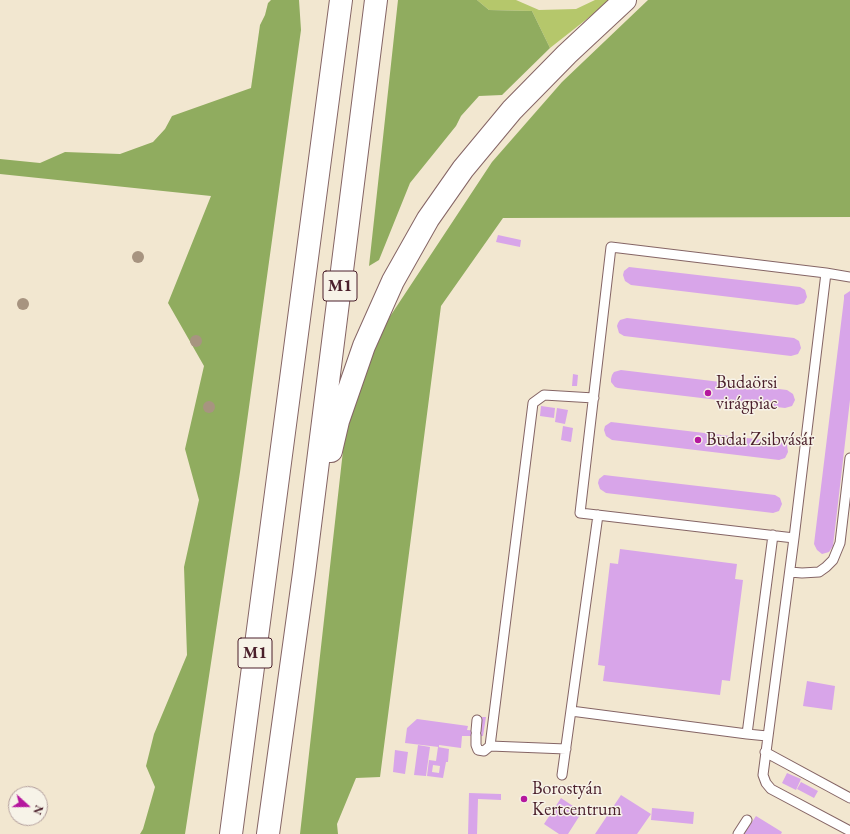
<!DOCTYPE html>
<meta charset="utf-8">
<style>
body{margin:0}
#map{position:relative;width:850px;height:834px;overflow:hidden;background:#f2e7d0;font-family:"EB Garamond",serif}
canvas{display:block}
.north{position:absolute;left:8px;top:786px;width:40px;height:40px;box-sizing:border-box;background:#f7f3e8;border:1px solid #b29e9c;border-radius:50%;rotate:111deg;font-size:11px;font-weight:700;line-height:16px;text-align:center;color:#4a1f2b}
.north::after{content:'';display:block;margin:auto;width:14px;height:18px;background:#b5179e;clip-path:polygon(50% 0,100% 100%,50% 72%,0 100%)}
</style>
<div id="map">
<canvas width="850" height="834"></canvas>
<div class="north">N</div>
</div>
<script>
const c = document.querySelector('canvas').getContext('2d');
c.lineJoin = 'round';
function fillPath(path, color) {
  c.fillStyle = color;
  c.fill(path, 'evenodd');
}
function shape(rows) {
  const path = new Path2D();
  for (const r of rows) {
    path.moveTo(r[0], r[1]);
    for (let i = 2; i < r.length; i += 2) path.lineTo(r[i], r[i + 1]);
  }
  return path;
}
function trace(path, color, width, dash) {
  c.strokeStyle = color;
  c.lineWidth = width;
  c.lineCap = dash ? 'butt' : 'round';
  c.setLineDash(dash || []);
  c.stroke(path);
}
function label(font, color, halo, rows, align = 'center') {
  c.font = font + ' "EB Garamond",serif';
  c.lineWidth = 3;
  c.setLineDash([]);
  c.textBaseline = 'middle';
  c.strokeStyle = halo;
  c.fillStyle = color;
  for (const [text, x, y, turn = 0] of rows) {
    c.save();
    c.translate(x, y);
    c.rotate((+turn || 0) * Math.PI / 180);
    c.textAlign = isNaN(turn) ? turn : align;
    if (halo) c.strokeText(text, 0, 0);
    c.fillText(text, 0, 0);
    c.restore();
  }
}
fillPath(shape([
 [477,0,516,0,539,10,576,9,595,0,611,0,550,48,532,11,489,10]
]), '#b5c76b');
fillPath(shape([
 [271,0,299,0,301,30,240,472,185,834,140,834,143,829,155,787,146,766,154,734,187,655,184,567,199,500,185,449,204,366,168,303,211,196,0,174,0,159,40,163,65,152,120,154,153,142,165,129,172,116,251,88,260,25,265,15,268,3],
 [398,0,477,0,489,10,532,11,550,48,502,95,479,96,461,116,456,126,410,183,379,260,369,266],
 [648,0,850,0,850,217,503,218,441,306,380,777,356,778,337,824,338,834,300,834,347,415,387,321,492,162,562,82]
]), '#90ac5f');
fillPath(shape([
 [498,235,521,240,520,247,496,242],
 [629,267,800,287,805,290,807,297,804,303,797,305,631,285,625,281,623,275,624,271],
 [850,291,850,400,833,546,829,552,822,554,817,550,814,544,844,299,844,295],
 [627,318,794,338,799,341,801,348,798,354,791,356,624,336,619,333,617,326,618,323,620,320],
 [621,370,787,390,793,394,795,400,792,406,785,408,618,388,615,387,611,382,611,379,612,375,614,372],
 [573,374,578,375,577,386,572,386],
 [541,406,555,408,554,418,540,416],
 [557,408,568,410,565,424,555,422],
 [611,422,781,442,787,445,788,452,785,458,779,460,612,440,606,436,604,430,605,426],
 [563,426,573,428,571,442,561,440],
 [604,475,775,495,780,498,782,504,779,511,773,513,606,493,600,489,598,483,599,479],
 [620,549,737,564,735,579,743,580,730,681,722,680,720,695,603,681,605,666,598,665,610,563,618,564],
 [807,681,835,686,832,710,803,706],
 [481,717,486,717,483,736,462,736,461,748,439,745,439,747,405,743,407,728,417,719,468,726,467,730,480,731],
 [418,745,430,747,426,776,414,775],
 [438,747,449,749,448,762,446,762,443,778,427,776,429,760,436,761],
 [433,765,440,766,439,773,432,772],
 [395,750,408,752,405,774,393,772],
 [787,773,801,779,796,790,782,783],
 [801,782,818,791,814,798,797,789],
 [469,793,501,794,501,800,478,799,477,834,468,834],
 [621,795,651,814,637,834,595,834],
 [561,798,582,812,568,834,559,834,544,824],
 [652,808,694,812,693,824,651,820],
 [756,816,782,832,781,834,744,834]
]), '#d8a5e9');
const lane = shape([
 [826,273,794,538,763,775,766,783,771,789,850,831],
 [794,538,580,513,611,247,826,273,850,277],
 [790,572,802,573,819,572,826,567,833,560,840,543,850,458],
 [571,711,747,734],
 [476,731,477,720],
 [476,735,476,745,478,750,484,751,490,746],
 [767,736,747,734,773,535],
 [566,749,490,746,533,403,544,395,594,398],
 [765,752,850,798],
 [562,775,598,515],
 [738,834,747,820]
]);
const primary = shape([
 [331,451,338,421,364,346,393,281,428,219,463,169,512,110,567,54,625,0],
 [231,834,341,0],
 [268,834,304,573,376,0]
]);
trace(lane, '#856565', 11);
trace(primary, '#856565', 24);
trace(lane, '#fff', 9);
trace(primary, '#fff', 22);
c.fillStyle = '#a79480';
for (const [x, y] of [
 [138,257],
 [23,304],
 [196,341],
 [209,407]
]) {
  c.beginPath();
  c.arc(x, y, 6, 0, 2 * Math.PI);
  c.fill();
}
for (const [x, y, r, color] of [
 [708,393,4,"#b5179e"],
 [698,440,4,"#b5179e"],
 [524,799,4,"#b5179e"]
]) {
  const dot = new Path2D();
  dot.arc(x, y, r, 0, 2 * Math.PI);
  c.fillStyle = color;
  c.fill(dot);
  trace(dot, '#f7f3e8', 1.5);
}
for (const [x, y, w] of [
 [340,286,34],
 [255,653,34]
]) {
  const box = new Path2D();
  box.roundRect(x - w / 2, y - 15, w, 30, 3);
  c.fillStyle = '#f7f3e8';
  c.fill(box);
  trace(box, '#4a1f2b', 1);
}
label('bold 17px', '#4a1f2b', null, [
 ["M1",340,286],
 ["M1",255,653]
]);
label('18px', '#4a1f2b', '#f7f3e8', [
 ["Budaörsi",716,383],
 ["virágpiac",716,404],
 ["Budai Zsibvásár",706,440],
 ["Borostyán",532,789],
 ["Kertcentrum",532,810]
], 'left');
</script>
